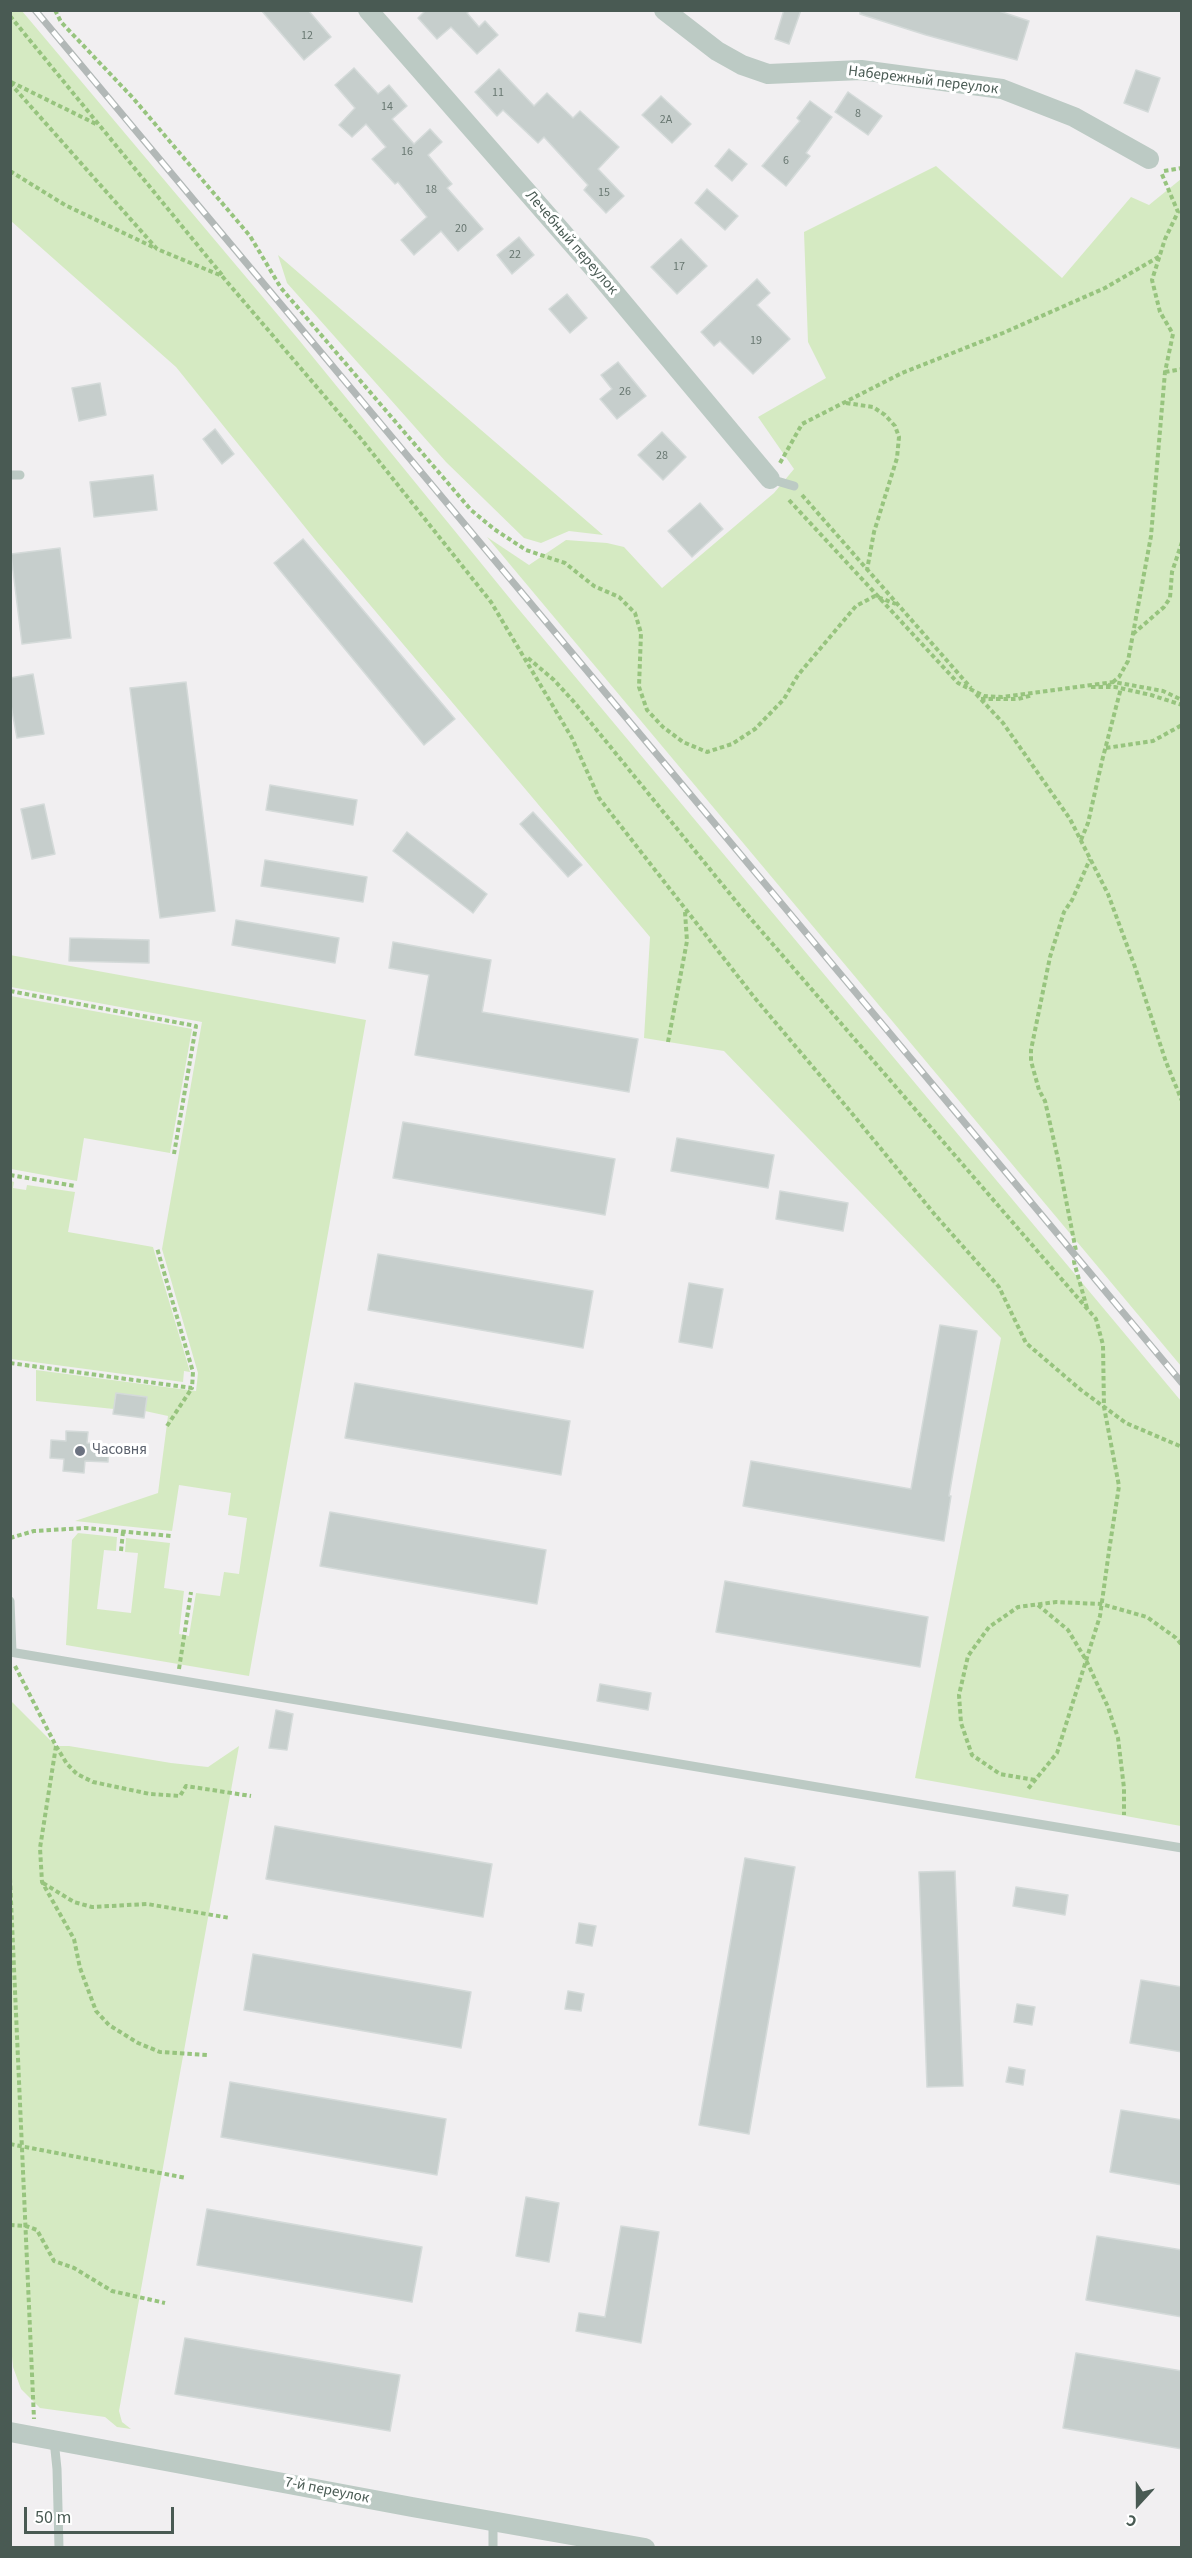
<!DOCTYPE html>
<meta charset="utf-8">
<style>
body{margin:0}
#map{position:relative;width:1192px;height:2558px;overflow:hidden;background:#f1eff1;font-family:"Source Sans 3",sans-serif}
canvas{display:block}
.frame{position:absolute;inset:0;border:12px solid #495a53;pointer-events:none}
.north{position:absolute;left:1108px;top:2474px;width:60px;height:60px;-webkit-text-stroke:4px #fff;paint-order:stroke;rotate:201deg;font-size:16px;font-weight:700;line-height:24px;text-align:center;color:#495a53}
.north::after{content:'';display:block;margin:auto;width:21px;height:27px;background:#495a53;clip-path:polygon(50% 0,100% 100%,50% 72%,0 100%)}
.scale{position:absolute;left:24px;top:2507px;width:150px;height:27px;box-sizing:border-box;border:3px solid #495a53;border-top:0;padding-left:8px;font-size:18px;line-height:21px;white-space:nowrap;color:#495a53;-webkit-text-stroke:4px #fff;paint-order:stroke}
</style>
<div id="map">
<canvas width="1192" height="2558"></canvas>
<div class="frame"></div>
<div class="north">С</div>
<div class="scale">50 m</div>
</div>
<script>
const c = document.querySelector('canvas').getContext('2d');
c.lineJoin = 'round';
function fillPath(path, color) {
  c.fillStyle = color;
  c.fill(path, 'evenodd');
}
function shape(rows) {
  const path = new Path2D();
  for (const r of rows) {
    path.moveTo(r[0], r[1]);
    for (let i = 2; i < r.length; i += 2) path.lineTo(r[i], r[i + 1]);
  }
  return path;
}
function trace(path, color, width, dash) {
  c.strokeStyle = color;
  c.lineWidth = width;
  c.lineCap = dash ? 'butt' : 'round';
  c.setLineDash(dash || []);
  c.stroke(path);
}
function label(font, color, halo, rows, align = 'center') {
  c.font = font + ' "Source Sans 3",sans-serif';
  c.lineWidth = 6;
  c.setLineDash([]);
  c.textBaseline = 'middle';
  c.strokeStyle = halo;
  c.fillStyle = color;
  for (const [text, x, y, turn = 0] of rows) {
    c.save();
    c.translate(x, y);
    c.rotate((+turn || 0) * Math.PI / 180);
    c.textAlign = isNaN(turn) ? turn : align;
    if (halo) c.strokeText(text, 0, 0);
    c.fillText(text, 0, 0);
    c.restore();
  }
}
fillPath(shape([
 [11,10,22,11,299,340,516,606,1181,1401,1181,1826,915,1778,1001,1338,724,1051,644,1038,650,937,317,542,176,367,11,221],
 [936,166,1062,278,1131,197,1149,205,1181,179,1181,1366,487,537,529,565,566,540,607,543,624,547,662,588,774,493,794,469,758,417,826,378,808,342,804,232],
 [278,255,603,535,569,531,541,543,524,538,446,462,287,283],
 [10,955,366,1020,249,1676,66,1645,72,1540,78,1533,117,1537,116,1551,104,1550,97,1609,131,1613,138,1553,125,1552,126,1538,170,1543,164,1588,184,1591,179,1634,189,1636,196,1593,220,1596,224,1572,239,1574,247,1518,228,1515,231,1493,179,1485,172,1531,75,1521,158,1493,168,1416,145,1411,147,1397,116,1393,114,1409,36,1401,36,1370,196,1391,198,1373,162,1249,202,1022,11,987],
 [11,996,192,1029,170,1153,84,1138,77,1181,11,1169],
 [11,1181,14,1182,13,1188,26,1190,27,1185,75,1192,68,1232,153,1247,190,1372,184,1371,183,1382,11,1359],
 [11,1701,56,1746,69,1746,171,1763,208,1767,239,1746,119,2411,122,2422,131,2429,117,2427,105,2417,40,2408,21,2389,13,2367,10,2335]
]), '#d5eac2');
const building = shape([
 [261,10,308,10,331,37,304,60,261,10],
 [426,10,470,10,467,13,479,27,485,21,498,35,477,54,451,27,437,39,418,18,426,10],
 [784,10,801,10,789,44,775,39,784,10],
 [860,10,996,10,1029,21,1017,60,926,35,860,14,860,10],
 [354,68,378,94,389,85,407,106,392,119,414,144,430,129,442,142,428,155,452,184,447,188,483,229,458,251,441,231,414,255,401,240,427,217,398,182,395,184,372,159,386,147,366,124,352,137,339,125,355,108,335,85,354,68],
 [499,69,534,106,547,93,573,118,580,111,619,147,598,169,624,196,606,213,584,190,588,185,544,137,538,143,503,110,497,116,475,92,499,69],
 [1136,70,1160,78,1148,112,1124,103,1136,70],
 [848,92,882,116,868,135,835,112,848,92],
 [661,96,691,124,672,143,642,115,661,96],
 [810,101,832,117,806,153,810,156,786,186,762,166,800,121,797,118,810,101],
 [729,149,747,164,732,181,715,166,729,149],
 [707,189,738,216,725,230,695,203,707,189],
 [519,237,534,255,512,274,497,255,519,237],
 [681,239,707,266,677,294,651,267,681,239],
 [757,279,770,293,757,305,790,339,753,374,720,341,714,346,701,332,757,279],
 [567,294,587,318,570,333,549,309,567,294],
 [618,362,646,396,617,419,600,399,612,389,601,375,618,362],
 [100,383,106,415,79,421,72,388,100,383],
 [215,429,234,454,222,464,203,439,215,429],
 [662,432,686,457,663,480,638,455,662,432],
 [153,475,157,510,94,517,90,482,153,475],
 [700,503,723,529,692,557,668,531,700,503],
 [303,539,455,719,424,745,274,563,303,539],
 [60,548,71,638,22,644,11,554,60,548],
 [33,674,44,734,17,738,10,700,10,678,33,674],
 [186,682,215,911,160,918,130,688,186,682],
 [270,785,357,800,353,825,266,810,270,785],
 [44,804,55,854,32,859,21,809,44,804],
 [533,812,582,865,568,877,520,824,533,812],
 [407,832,487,894,473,913,393,851,407,832],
 [265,860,367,877,363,902,261,886,265,860],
 [236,920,339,938,335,963,232,945,236,920],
 [70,938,149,940,149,963,69,961,70,938],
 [393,942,491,960,482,1012,638,1039,629,1092,415,1055,429,975,389,968,393,942],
 [403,1122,615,1159,605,1215,393,1178,403,1122],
 [677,1138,774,1155,768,1188,671,1171,677,1138],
 [780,1191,848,1203,843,1231,776,1219,780,1191],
 [378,1254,593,1291,583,1348,368,1310,378,1254],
 [689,1283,723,1289,712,1348,679,1342,689,1283],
 [940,1325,977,1331,949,1496,951,1496,944,1541,743,1506,751,1461,911,1489,940,1325],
 [355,1383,570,1421,561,1475,345,1438,355,1383],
 [116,1393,147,1397,144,1418,113,1414,116,1393],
 [66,1431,88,1432,87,1443,109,1445,108,1462,85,1461,84,1473,63,1471,64,1459,50,1458,51,1440,66,1441,66,1431],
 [330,1512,546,1550,537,1604,320,1566,330,1512],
 [725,1581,928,1617,920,1667,716,1632,725,1581],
 [600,1684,651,1693,648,1710,597,1701,600,1684],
 [276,1710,293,1714,287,1750,269,1748,276,1710],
 [275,1826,492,1864,483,1917,266,1879,275,1826],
 [745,1858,795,1867,749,2134,699,2125,745,1858],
 [955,1871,963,2086,927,2087,919,1872,955,1871],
 [1016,1887,1068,1895,1065,1915,1013,1906,1016,1887],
 [579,1923,596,1926,592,1946,576,1943,579,1923],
 [253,1954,471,1992,461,2048,244,2010,253,1954],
 [1141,1980,1182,1987,1182,2052,1130,2043,1141,1980],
 [568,1991,584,1994,581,2011,565,2009,568,1991],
 [1017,2004,1035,2007,1032,2025,1014,2022,1017,2004],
 [1009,2067,1025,2070,1023,2085,1006,2082,1009,2067],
 [230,2082,446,2119,437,2175,221,2137,230,2082],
 [1121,2110,1182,2120,1182,2185,1110,2172,1121,2110],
 [526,2197,559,2203,549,2262,516,2256,526,2197],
 [207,2209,422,2247,412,2302,197,2265,207,2209],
 [621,2226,659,2232,641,2343,576,2331,579,2313,605,2317,621,2226],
 [1097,2236,1182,2250,1182,2317,1086,2300,1097,2236],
 [185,2338,400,2375,390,2431,175,2394,185,2338],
 [1076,2353,1182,2371,1182,2449,1063,2428,1076,2353]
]);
fillPath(building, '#c6cecc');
trace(building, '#d4dad9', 1.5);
trace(shape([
 [55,10,61,22,133,98,250,236,281,288,471,510,494,529,526,550,565,563,594,586,619,597,635,613,641,633,639,687,647,710,663,727,683,742,707,752,732,744,755,729,784,699,798,675,856,606,875,596,896,604],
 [10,16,222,275],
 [11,82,96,124],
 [10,83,157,249,222,276,362,440,491,602,572,738,599,798,754,997,850,1111,936,1216,999,1287,1026,1343,1081,1390,1126,1423,1182,1447],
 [10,171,65,205,155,248],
 [1164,171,1182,168],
 [1165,372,1182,369],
 [846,403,873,407,885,415,895,426,899,437,897,458,874,532,867,570],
 [780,463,802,424,902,373,1003,333,1105,288,1160,256],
 [802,495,971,688],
 [789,500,958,683,984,696,1002,697,1114,682,1163,691,1182,700],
 [1133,634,1164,607,1170,598,1172,572,1182,542],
 [528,658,554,680,574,702,739,905,1096,1319,1103,1345,1104,1407,1119,1486,1109,1551,1100,1616,1057,1753,1027,1790],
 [1091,687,1115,687,1151,695,1182,705],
 [1107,687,1119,677,1128,661,1151,536,1165,372,1173,334,1160,312,1152,280,1165,239,1178,212,1161,172],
 [976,694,1003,723,1070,819,1108,894,1135,967,1166,1062,1182,1101],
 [981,699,1018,699,1033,695],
 [1106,748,1153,741,1182,725],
 [1081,840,1088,823,1102,761,1121,688],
 [10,991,196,1026,174,1154],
 [668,1042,687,941,685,912],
 [10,1175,75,1186],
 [1087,1308,1074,1262,1076,1251,1058,1159,1045,1101,1039,1090,1031,1061,1031,1050,1050,957,1064,912,1072,900,1090,859],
 [10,1363,192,1388,193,1372,157,1248],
 [167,1426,192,1388],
 [10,1538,34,1531,85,1528,171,1536],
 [121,1551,123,1532],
 [1038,1605,1068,1630,1086,1660,1108,1707,1118,1738,1124,1788,1124,1815],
 [15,1666,56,1746,40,1848,42,1882,74,1939,80,1968,96,2011,109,2025,138,2043,160,2052,207,2055],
 [179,1669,191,1592],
 [56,1746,67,1764,77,1774,93,1782,150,1794,180,1796,186,1786,251,1796],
 [1035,1780,1000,1774,972,1755,961,1723,959,1695,968,1656,989,1627,1018,1607,1056,1602,1101,1604,1147,1617,1176,1638,1182,1645],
 [10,1878,34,2419],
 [43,1883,74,1902,92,1907,147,1904,230,1918],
 [10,2144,186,2178],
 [10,2225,26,2226,37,2230,54,2261,74,2268,112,2291,165,2303]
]), '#97c47e', 4, [4.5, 3]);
trace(shape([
 [10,475,20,475],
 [770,479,794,486],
 [10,1601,12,1652],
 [10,1652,1182,1848],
 [54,2440,57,2469,59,2548],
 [493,2548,493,2521]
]), '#bccac4', 9);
trace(shape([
 [368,10,597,272,770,479],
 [664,10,717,51,742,65,768,74,861,70,1002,89,1074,117,1149,159],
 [10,2432,412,2507,645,2548]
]), '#bccac4', 20);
const rail = shape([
 [35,10,1182,1383]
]);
trace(rail, '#b2b8b7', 7);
trace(rail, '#fff', 4.5, [14]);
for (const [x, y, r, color] of [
 [80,1451,6,"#6b7280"]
]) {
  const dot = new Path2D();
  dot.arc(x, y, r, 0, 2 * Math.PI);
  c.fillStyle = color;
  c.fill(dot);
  trace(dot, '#fff', 2);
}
label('12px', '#687771', null, [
 ["12",307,36],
 ["11",498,93],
 ["14",387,107],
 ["8",858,114],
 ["2А",666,120],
 ["16",407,152],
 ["6",786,161],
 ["18",431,190],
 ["15",604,193],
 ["20",461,229],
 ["22",515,255],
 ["17",679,267],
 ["19",756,341],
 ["26",625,392],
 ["28",662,456]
]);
label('15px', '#495a53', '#fff', [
 ["Набережный переулок",923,81,7],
 ["Лечебный переулок",571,243,49],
 ["7-й переулок",327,2491,11]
]);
label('15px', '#5b616d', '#fff', [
 ["Часовня",92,1451]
], 'left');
</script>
